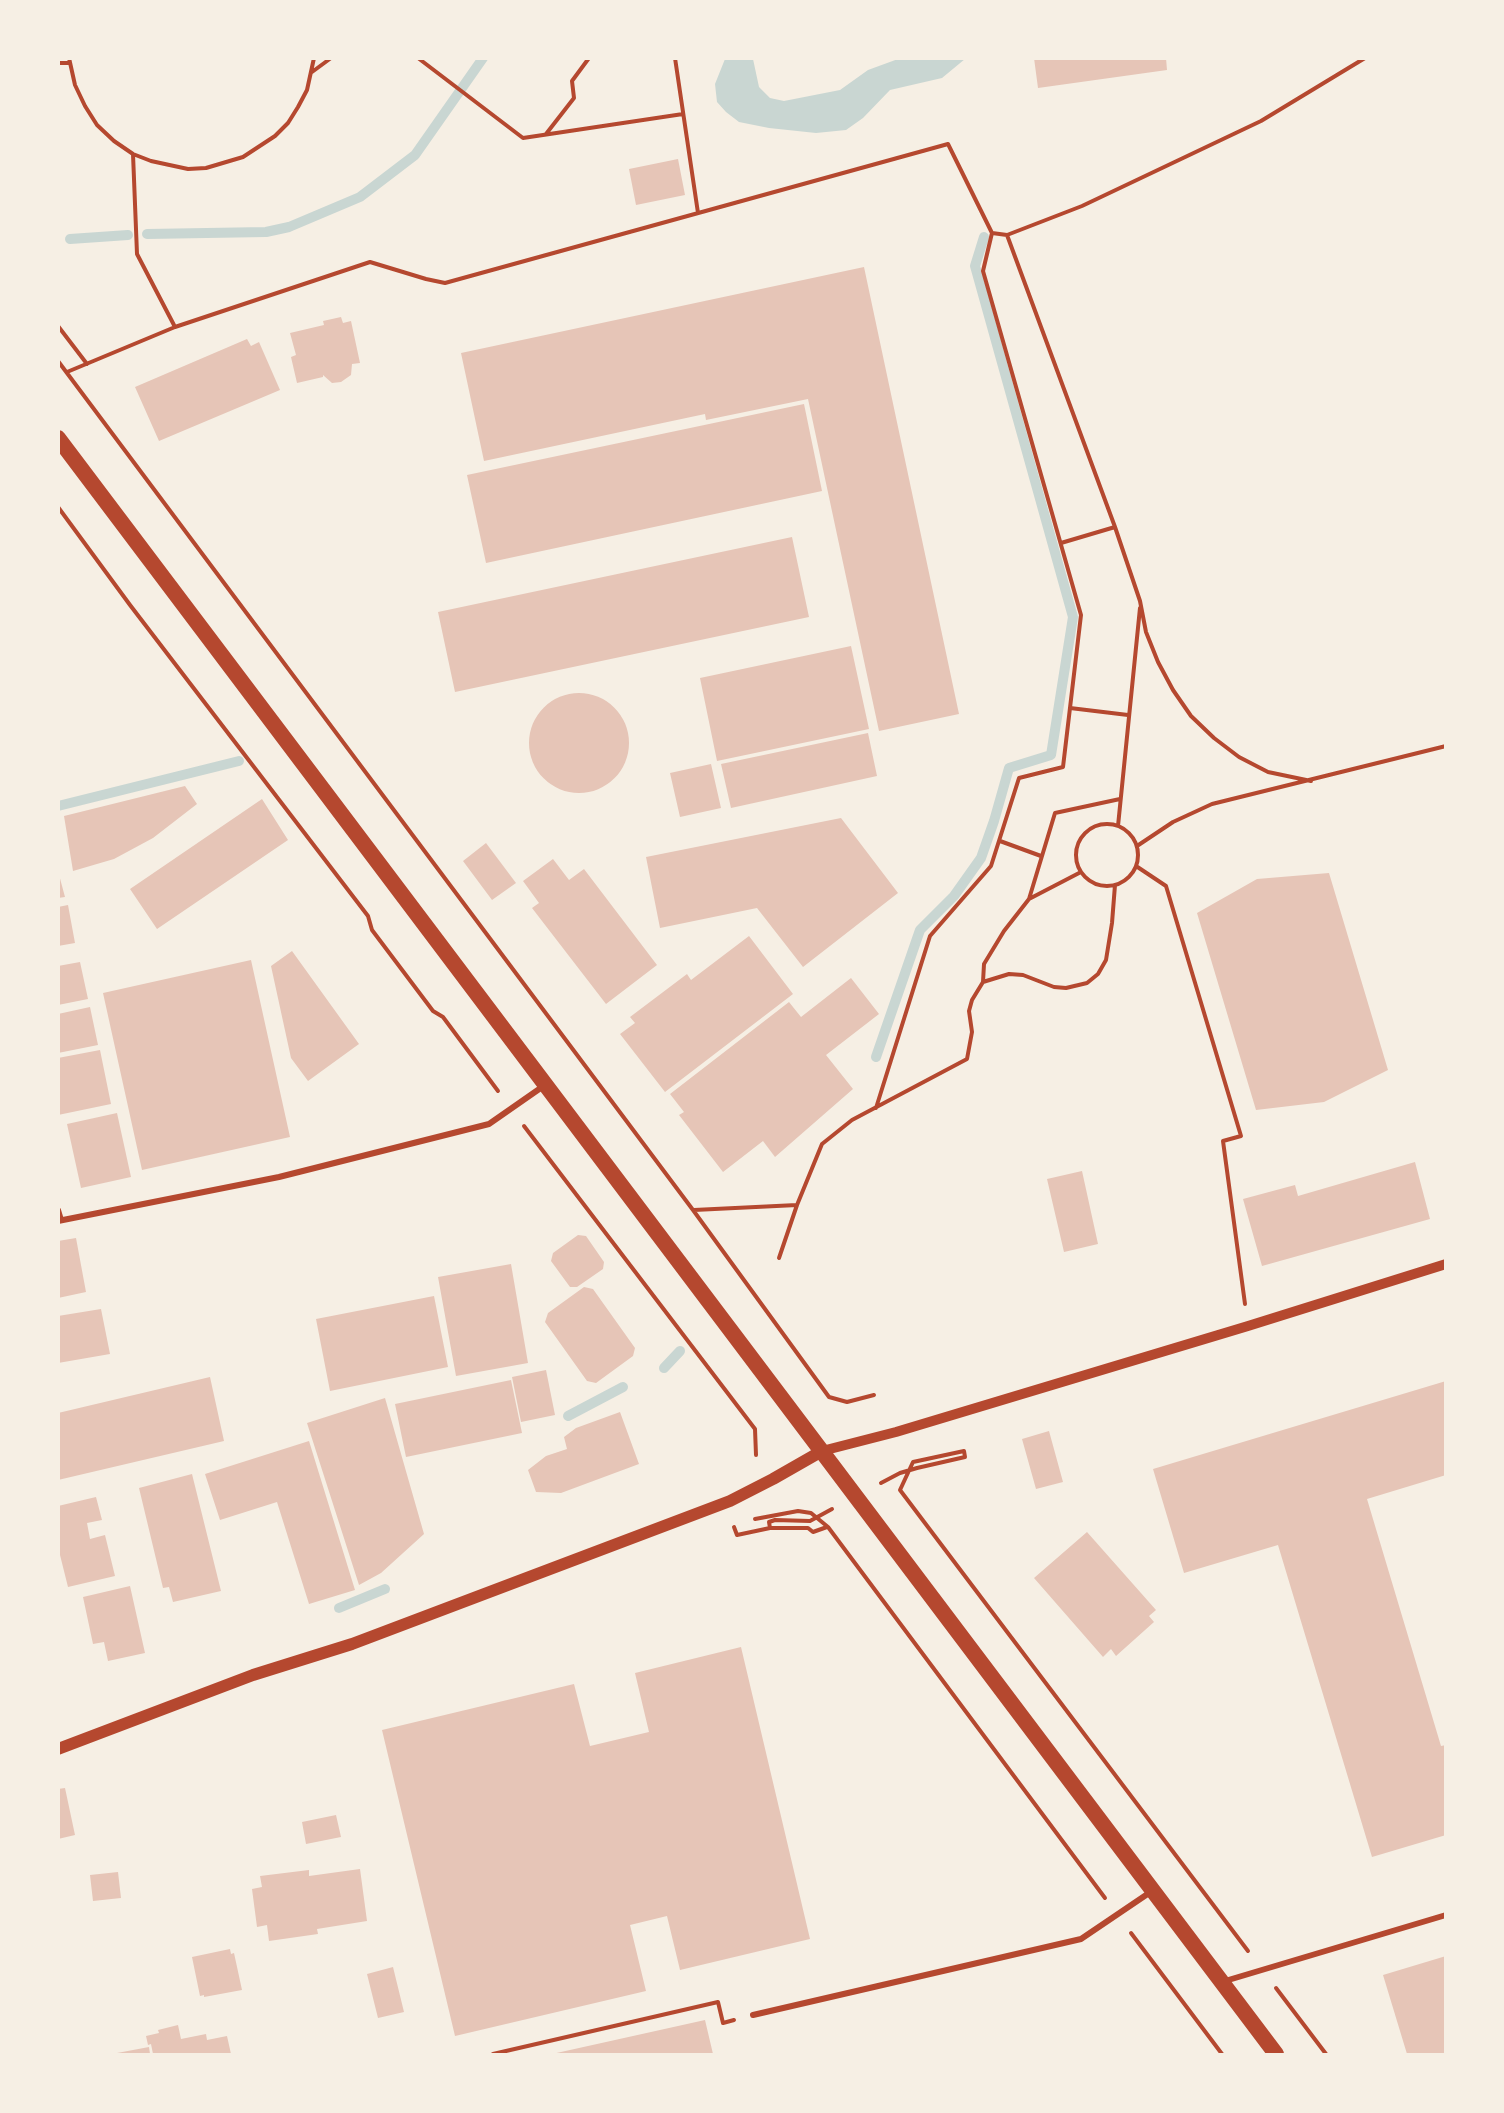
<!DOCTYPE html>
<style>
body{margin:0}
#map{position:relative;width:1504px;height:2113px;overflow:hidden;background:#f6efe4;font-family:"Roboto Serif",serif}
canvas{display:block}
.frame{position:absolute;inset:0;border:60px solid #f6efe4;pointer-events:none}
</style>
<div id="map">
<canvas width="1504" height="2113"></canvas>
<div class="frame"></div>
</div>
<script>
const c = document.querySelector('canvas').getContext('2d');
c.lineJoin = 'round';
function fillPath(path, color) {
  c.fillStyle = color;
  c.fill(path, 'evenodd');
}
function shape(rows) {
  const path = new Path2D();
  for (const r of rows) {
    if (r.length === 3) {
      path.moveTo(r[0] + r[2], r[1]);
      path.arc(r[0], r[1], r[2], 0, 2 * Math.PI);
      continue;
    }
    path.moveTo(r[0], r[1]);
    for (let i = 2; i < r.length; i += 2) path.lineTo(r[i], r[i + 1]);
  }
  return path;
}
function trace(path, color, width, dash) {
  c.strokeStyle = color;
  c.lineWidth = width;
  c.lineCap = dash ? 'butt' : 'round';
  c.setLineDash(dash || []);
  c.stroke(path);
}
fillPath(shape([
 [725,59,753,59,759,87,770,98,784,101,840,90,868,70,898,59,965,59,942,78,890,90,863,118,846,130,816,133,769,128,739,122,726,112,717,102,715,84]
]), '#c9d6d2');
trace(shape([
 [147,234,266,232,289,227,360,197,415,155,483,58],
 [70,239,128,235],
 [58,806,239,761],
 [876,1057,920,930,954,896,981,858,994,821,1009,768,1051,755,1073,617,975,266,984,237],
 [664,1368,680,1351],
 [568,1416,623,1387],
 [339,1608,385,1589]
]), '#c9d6d2', 10);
fillPath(shape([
 [1034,58,1166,58,1167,70,1038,88],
 [678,159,685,195,636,205,629,169],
 [864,267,959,714,879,731,808,399,706,420,705,414,484,461,461,353],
 [341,317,343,323,351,321,360,363,352,364,351,375,341,382,332,383,323,375,323,377,297,383,291,357,296,355,290,333,324,325,323,321],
 [247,339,251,346,259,342,280,390,159,441,135,387],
 [804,404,822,491,486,563,467,475],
 [792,537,809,617,455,692,438,612],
 [851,646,869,729,717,761,700,678],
 [579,743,50],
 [868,733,877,776,731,808,721,764],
 [711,764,721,808,680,817,670,773],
 [185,786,197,804,153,838,114,859,73,871,64,816],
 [262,799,288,840,157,929,130,889],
 [841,818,898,893,803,967,757,908,660,928,646,857],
 [486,843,516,883,492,900,463,861],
 [553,859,569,880,584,869,657,965,606,1004,532,908,539,903,523,881],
 [58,871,65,897,58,898],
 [1329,873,1388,1070,1324,1102,1256,1110,1197,913,1257,879],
 [68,905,75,943,58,946,58,907],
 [749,936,793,994,665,1092,620,1034,635,1023,630,1017,687,974,691,980],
 [292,951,359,1044,308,1081,291,1058,271,966],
 [251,960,290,1137,142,1170,103,993],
 [80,962,88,999,58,1005,58,966],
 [851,978,879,1014,826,1055,853,1089,775,1157,763,1141,723,1172,679,1115,684,1112,670,1094,789,1002,801,1017],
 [90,1007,98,1045,58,1053,58,1014],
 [100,1050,111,1104,58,1115,58,1058],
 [117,1113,131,1177,81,1188,67,1124],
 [1415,1162,1430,1219,1262,1266,1243,1199,1295,1185,1298,1196],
 [1082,1171,1098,1244,1064,1252,1047,1179],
 [578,1235,586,1236,604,1262,603,1269,577,1287,570,1287,551,1261,553,1253],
 [76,1238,86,1292,58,1298,58,1241],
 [511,1264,528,1363,456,1376,438,1277],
 [584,1287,593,1289,635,1348,633,1356,596,1383,587,1381,545,1322,548,1313],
 [434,1296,448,1367,330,1391,316,1319],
 [101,1309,110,1354,58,1363,58,1316],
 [546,1370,555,1415,521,1422,512,1377],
 [210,1377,224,1441,58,1480,58,1413],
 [511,1380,522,1433,406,1457,395,1404],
 [1446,1381,1446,1475,1367,1499,1441,1746,1446,1745,1446,1835,1372,1857,1278,1545,1184,1573,1153,1469],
 [385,1398,424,1534,381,1573,359,1585,307,1423],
 [620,1412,639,1464,561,1493,536,1492,528,1470,546,1456,567,1449,564,1437,576,1428],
 [1049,1431,1063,1482,1036,1489,1022,1439],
 [309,1441,355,1590,309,1604,277,1502,220,1520,205,1474],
 [192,1474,221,1591,173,1602,169,1587,163,1588,139,1488],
 [96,1497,102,1520,87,1523,90,1539,105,1535,115,1576,68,1587,58,1547,58,1506],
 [1087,1532,1156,1610,1149,1616,1154,1622,1116,1656,1111,1649,1103,1657,1034,1578],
 [130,1586,145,1653,108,1661,104,1642,93,1644,83,1597],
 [741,1647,810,1939,680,1970,667,1916,630,1925,646,1991,455,2036,382,1730,574,1684,590,1746,649,1732,635,1673],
 [65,1788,75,1835,58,1839,58,1789],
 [336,1815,341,1837,306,1844,302,1822],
 [360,1869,367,1921,317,1929,318,1934,269,1941,267,1925,257,1927,252,1889,262,1887,260,1876,309,1870,309,1876],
 [118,1872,121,1898,93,1901,90,1875],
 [230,1949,231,1954,234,1953,242,1990,204,1997,204,1995,200,1996,192,1957],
 [1446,1956,1446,2053,1439,2054,1407,2054,1383,1975],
 [393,1967,404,2012,378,2018,367,1974],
 [705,2020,713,2054,552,2054],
 [178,2025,181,2039,206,2034,207,2040,227,2036,231,2054,153,2054,151,2044,148,2045,146,2036,159,2033,158,2030],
 [149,2047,150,2054,117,2054,117,2053]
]), '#e6c5b7');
trace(shape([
 [69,58,75,85,85,106,97,125,114,141,133,154,151,161,188,169,206,168,243,157,275,136,288,123,298,107,307,90,314,58],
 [418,58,523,138,683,114],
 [675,58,698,213],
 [58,63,69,63],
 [312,72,331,58],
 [546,134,574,98,572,81,589,58],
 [133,154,137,254,175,327],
 [1007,235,1082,206,1261,121,1365,58],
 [58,326,87,364],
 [58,361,693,1210,829,1397,847,1402,874,1395],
 [67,372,175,327,370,262,426,279,445,283,948,144,992,233,1007,235,1115,527,1140,601,1146,632,1158,662,1173,690,1191,716,1214,738,1239,757,1268,772,1311,781],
 [58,507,130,605,368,916,372,930,433,1011,443,1017,498,1091],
 [1061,543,1115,527],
 [1070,708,1128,715],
 [1107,855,31],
 [1118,826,1140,608],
 [1000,841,1041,856],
 [1137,846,1173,822,1212,804,1446,746],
 [1136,866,1166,886,1241,1136,1223,1141,1245,1304],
 [1029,899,1055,813,1120,799],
 [983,982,984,964,1004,931,1029,899,1081,872],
 [876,1108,930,936,991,866,1019,778,1063,767,1081,615,983,271,992,233],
 [524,1126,755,1429,756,1455],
 [694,1210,797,1205],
 [779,1258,797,1205,822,1144,852,1120,967,1059,972,1032,969,1011,972,1000,983,982,1009,974,1023,975,1054,987,1066,988,1087,983,1098,974,1106,960,1112,923,1115,885],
 [881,1483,900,1473,917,1468,965,1457,964,1451,913,1462,900,1490,1248,1951],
 [755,1519,798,1511,811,1513,828,1527,1105,1898],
 [734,1527,737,1535,770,1528,769,1522,775,1520,810,1521,832,1509],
 [770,1528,808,1528,813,1532,827,1527],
 [1131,1933,1222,2054],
 [1276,1988,1326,2054],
 [493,2054,718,2002,723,2023,734,2020]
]), '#b5482f', 4);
trace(shape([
 [58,1210,61,1220],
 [58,1221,279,1177,489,1124,545,1085],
 [1225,1981,1446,1915],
 [753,2015,1081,1939,1152,1891]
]), '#b5482f', 6);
trace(shape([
 [822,1451,896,1432,1248,1326,1446,1264]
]), '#b5482f', 10);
trace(shape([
 [58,1749,253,1675,352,1644,730,1501,773,1479,822,1451]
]), '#b5482f', 12);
trace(shape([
 [58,438,1276,2054]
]), '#b5482f', 16);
</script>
